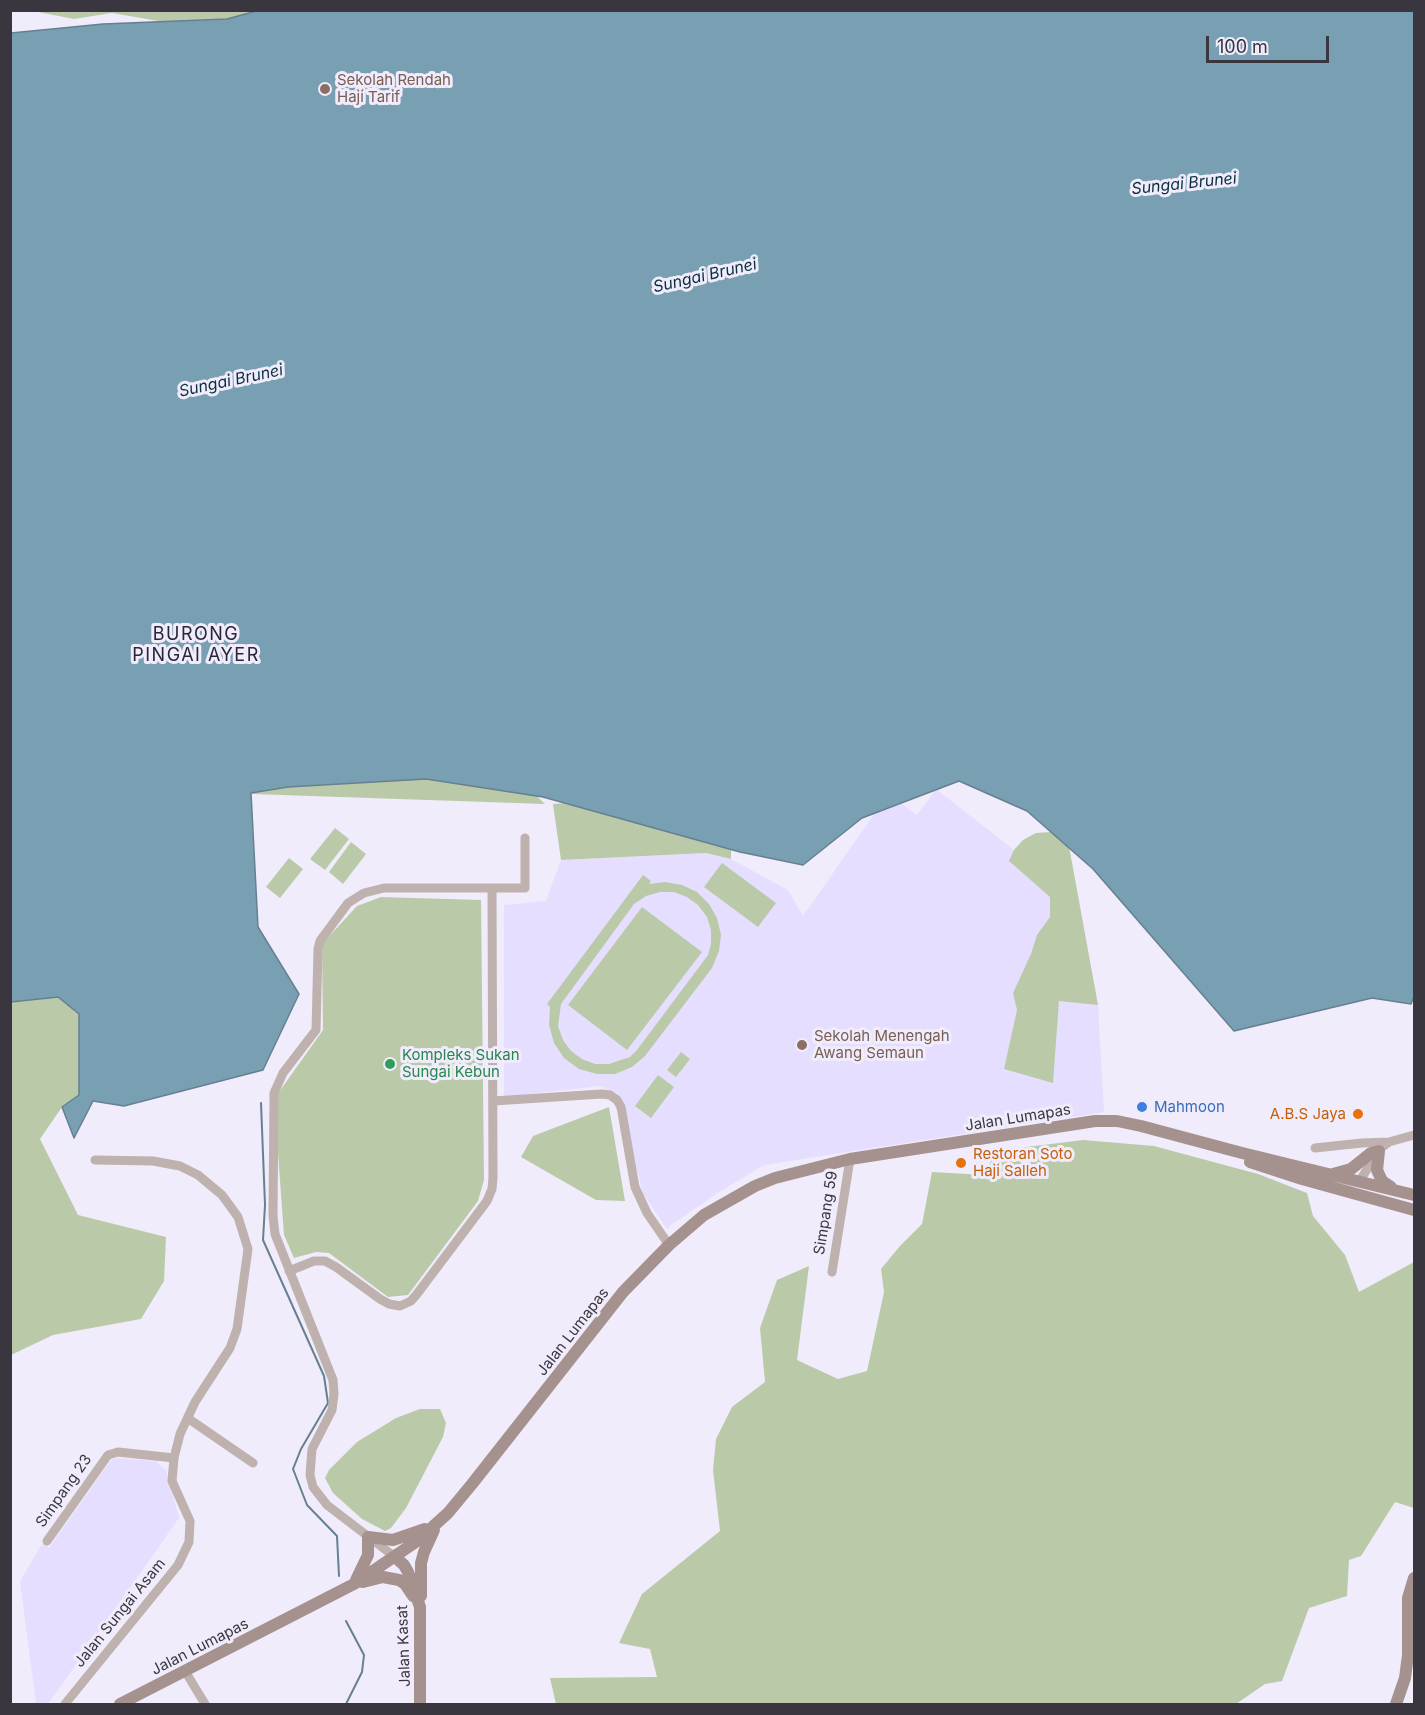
<!DOCTYPE html>
<style>
body{margin:0}
#map{position:relative;width:1425px;height:1715px;overflow:hidden;background:#f0ecfb;font-family:Inter,sans-serif}
canvas{display:block}
.frame{position:absolute;inset:0;border:12px solid #393640;pointer-events:none}
.scale{position:absolute;left:1206px;top:36px;width:123px;height:27px;box-sizing:border-box;border:3px solid #393640;border-top:0;padding-left:8px;font-size:18px;line-height:21px;white-space:nowrap;color:#393640;-webkit-text-stroke:4px #f0ecfb;paint-order:stroke}
</style>
<div id="map">
<canvas width="1425" height="1715"></canvas>
<div class="frame"></div>
<div class="scale">100 m</div>
</div>
<script>
const c = document.querySelector('canvas').getContext('2d');
c.lineJoin = 'round';
function fillPath(path, color) {
  c.fillStyle = color;
  c.fill(path, 'evenodd');
}
function shape(rows) {
  const path = new Path2D();
  for (const r of rows) {
    path.moveTo(r[0], r[1]);
    for (let i = 2; i < r.length; i += 2) path.lineTo(r[i], r[i + 1]);
  }
  return path;
}
function trace(path, color, width, dash) {
  c.strokeStyle = color;
  c.lineWidth = width;
  c.lineCap = dash ? 'butt' : 'round';
  c.setLineDash(dash || []);
  c.stroke(path);
}
function label(font, color, halo, rows, align = 'center') {
  c.font = font + ' Inter,sans-serif';
  c.lineWidth = 6;
  c.setLineDash([]);
  c.textBaseline = 'middle';
  c.strokeStyle = halo;
  c.fillStyle = color;
  for (const [text, x, y, turn = 0] of rows) {
    c.save();
    c.translate(x, y);
    c.rotate((+turn || 0) * Math.PI / 180);
    c.textAlign = isNaN(turn) ? turn : align;
    if (halo) c.strokeText(text, 0, 0);
    c.fillText(text, 0, 0);
    c.restore();
  }
}
fillPath(shape([
 [936,789,1014,850,1023,840,1036,833,1068,841,1098,1005,1104,1112,764,1165,719,1192,671,1225,667,1229,643,1193,617,1093,600,1086,504,1097,504,905,546,901,561,860,706,853,731,859,788,890,803,916,884,800,894,798,917,815],
 [117,1458,155,1461,166,1470,179,1518,48,1704,36,1704,20,1581,39,1549,43,1543,49,1548,111,1460]
]), '#e6defe');
fillPath(shape([
 [33,11,250,11,236,26,210,30,112,13,74,19],
 [351,772,524,784,545,804,252,794,270,777],
 [567,803,731,822,731,859,706,853,561,860,553,804],
 [335,828,349,839,325,870,310,859],
 [1051,832,1068,841,1098,1005,1059,1001,1053,1083,1004,1069,1017,1010,1013,993,1031,954,1037,935,1050,917,1050,897,1009,861,1014,850,1023,840,1036,833],
 [351,842,366,854,343,884,329,872],
 [289,858,303,869,280,898,266,887],
 [722,863,776,903,758,927,704,887],
 [643,875,651,881,649,884,665,882,682,885,697,892,709,904,717,918,721,935,719,951,712,968,645,1056,632,1067,615,1074,597,1074,579,1069,564,1058,554,1043,549,1025,550,1007,547,1004],
 [660,892,674,892,687,897,698,905,707,917,711,930,711,944,708,955,637,1050,630,1057,609,1064,595,1064,582,1059,571,1051,563,1040,558,1026,561,1004,634,904,646,896],
 [381,897,481,900,484,1180,478,1201,408,1295,388,1297,329,1253,316,1252,294,1258,284,1235,274,1099,323,1030,322,944,357,906],
 [642,907,702,952,627,1050,568,1005],
 [58,997,79,1014,79,1095,62,1107,40,1139,78,1215,166,1237,164,1281,141,1319,53,1335,11,1355,10,1002],
 [681,1052,690,1059,676,1077,667,1070],
 [658,1075,674,1087,651,1118,635,1106],
 [609,1107,625,1201,596,1200,521,1157,533,1136],
 [1083,1140,1154,1146,1258,1174,1307,1193,1313,1216,1345,1255,1359,1292,1414,1262,1414,1508,1395,1502,1361,1556,1349,1560,1347,1596,1309,1608,1282,1681,1265,1684,1236,1704,556,1704,550,1678,657,1677,650,1649,619,1643,642,1594,720,1531,713,1470,716,1439,732,1407,765,1382,760,1328,777,1280,809,1266,797,1360,838,1379,867,1371,884,1292,881,1269,900,1246,922,1224,932,1172,986,1175,994,1151],
 [420,1409,440,1409,446,1423,443,1437,406,1508,391,1528,385,1531,362,1519,333,1493,325,1478,329,1470,357,1442,396,1418]
]), '#bacaa9');
const water = shape([
 [260,10,1414,11,1414,996,1411,1004,1372,998,1234,1031,1093,869,1027,811,959,781,862,818,803,865,740,852,543,797,426,779,288,787,251,793,258,927,299,994,263,1070,124,1106,93,1101,74,1138,62,1107,79,1095,79,1014,58,997,11,1002,11,33,103,24,227,19,260,10]
]);
fillPath(water, '#799fb2');
trace(water, '#668090', 1.5);
trace(shape([
 [261,1103,265,1205,263,1240,324,1376,328,1403,301,1449,293,1469,307,1505,337,1536,339,1576],
 [346,1621,364,1655,362,1672,346,1704]
]), '#668090', 2);
trace(shape([
 [493,1101,602,1094,610,1095,617,1100,621,1107,635,1187,647,1213,669,1245],
 [1315,1148,1362,1143,1389,1142],
 [1360,1180,1382,1147,1389,1142,1414,1135],
 [289,1271,314,1261,325,1261,336,1267,380,1299,389,1304,400,1306,411,1301,417,1294,487,1201,492,1189,493,1178,492,888],
 [832,1272,850,1159],
 [189,1419,253,1463],
 [47,1541,108,1455,118,1452,174,1458],
 [395,1557,327,1505,313,1487,310,1475,312,1449,332,1410,334,1394,333,1380,275,1234,273,1216,274,1093,283,1073,316,1030,318,949,320,941,348,903,364,893,384,888,525,888,525,838],
 [185,1671,205,1704],
 [65,1704,178,1565,189,1542,190,1521,172,1481,174,1458,180,1434,195,1402,230,1348,237,1329,248,1249,238,1217,222,1195,198,1175,180,1166,153,1161,95,1160]
]), '#beb1ae', 9);
trace(shape([
 [1250,1162,1302,1179,1414,1210],
 [1333,1174,1351,1169,1371,1153,1379,1151,1377,1170,1382,1181,1391,1187],
 [395,1557,404,1565,408,1572,420,1607,420,1704],
 [356,1580,368,1555,368,1537,393,1540,425,1529],
 [363,1582,383,1577,399,1580,405,1584,413,1596],
 [421,1596,421,1563,424,1552,434,1530],
 [120,1704,354,1584,417,1541,448,1513,472,1484,623,1292,669,1245,704,1215,755,1186,775,1178,850,1159,1095,1121,1117,1121,1141,1126,1242,1153,1414,1195],
 [1396,1704,1405,1678,1408,1655,1408,1598,1414,1578]
]), '#a5928f', 12);
for (const [x, y, r, color] of [
 [325,89,6,"#8d6e63"],
 [802,1045,6,"#8d6e63"],
 [390,1064,6,"#2e9e5b"],
 [1142,1107,6,"#3f7fe0"],
 [1358,1114,6,"#e8710a"],
 [961,1163,6,"#e8710a"]
]) {
  const dot = new Path2D();
  dot.arc(x, y, r, 0, 2 * Math.PI);
  c.fillStyle = color;
  c.fill(dot);
  trace(dot, '#f0ecfb', 2);
}
label('15px', '#785e54', '#f0ecfb', [
 ["Sekolah Rendah",337,80],
 ["Haji Tarif",337,97],
 ["Sekolah Menengah",814,1036],
 ["Awang Semaun",814,1053]
], 'left');
label('15px', '#27864d', '#f0ecfb', [
 ["Kompleks Sukan",402,1055],
 ["Sungai Kebun",402,1072]
], 'left');
label('15px', '#366cbe', '#f0ecfb', [
 ["Mahmoon",1154,1107]
], 'left');
label('15px', '#c56008', '#f0ecfb', [
 ["A.B.S Jaya",1346,1114],
 ["Restoran Soto",973,1154,"left"],
 ["Haji Salleh",973,1171,"left"]
], 'right');
label('15px', '#393640', '#f0ecfb', [
 ["Jalan Lumapas",1018,1118,-9],
 ["Simpang 59",826,1213,-81],
 ["Jalan Lumapas",573,1332,-52],
 ["Simpang 23",64,1491,-55],
 ["Jalan Sungai Asam",120,1613,-51],
 ["Jalan Kasat",404,1646,-92],
 ["Jalan Lumapas",200,1647,-27]
]);
label('italic 16px', '#0a2f3d', '#f0ecfb', [
 ["Sungai Brunei",1184,184,-6],
 ["Sungai Brunei",705,276,-13],
 ["Sungai Brunei",231,381,-12]
]);
c.letterSpacing = '1.5px';
label('18px', '#2b2538', '#f0ecfb', [
 ["BURONG",196,635],
 ["PINGAI AYER",196,656]
]);
c.letterSpacing = '0px';
</script>
